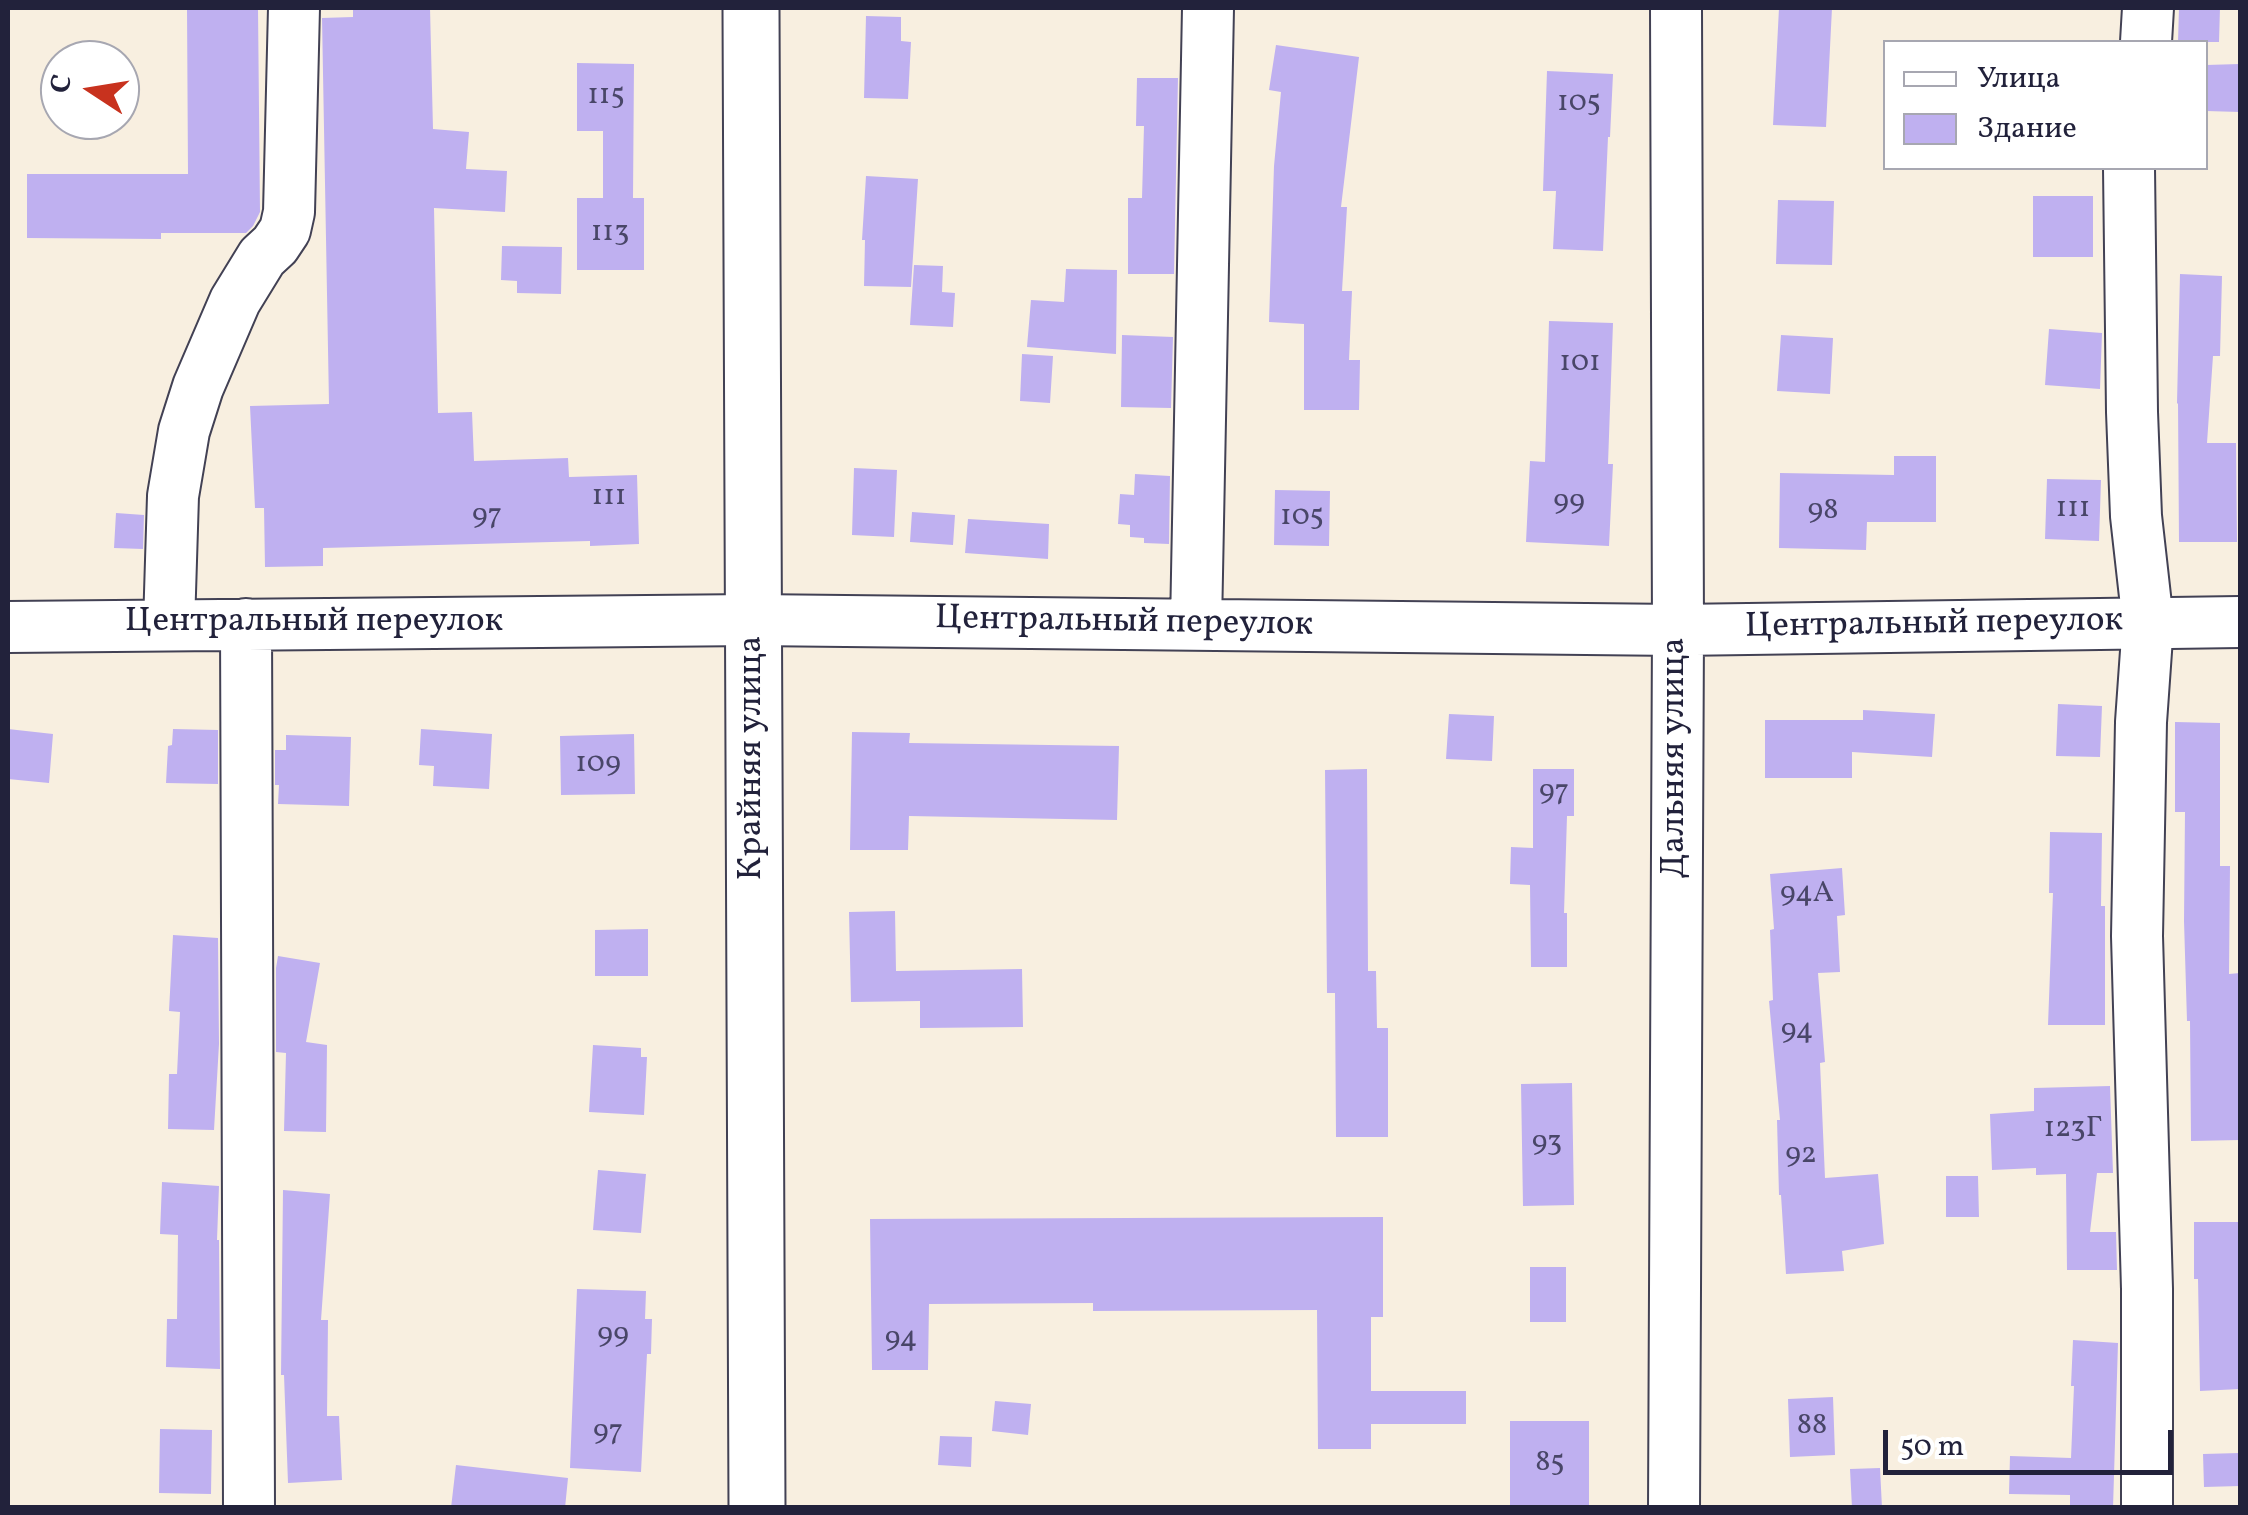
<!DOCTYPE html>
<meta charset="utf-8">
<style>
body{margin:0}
#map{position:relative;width:2248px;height:1515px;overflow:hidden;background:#f8efe0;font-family:Vollkorn,serif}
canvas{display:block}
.frame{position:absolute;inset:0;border:10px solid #22223b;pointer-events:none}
.legend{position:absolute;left:1883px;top:40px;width:325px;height:130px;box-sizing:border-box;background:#fff;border:2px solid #a7a7b1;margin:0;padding:12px 18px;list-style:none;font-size:30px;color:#22223b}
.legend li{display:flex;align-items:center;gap:20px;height:50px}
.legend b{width:50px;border:2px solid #a7a7b1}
.north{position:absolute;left:40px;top:40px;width:100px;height:100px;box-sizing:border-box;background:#fff;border:2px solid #a7a7b1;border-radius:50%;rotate:282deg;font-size:28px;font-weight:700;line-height:40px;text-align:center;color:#22223b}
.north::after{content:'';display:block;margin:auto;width:35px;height:45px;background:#c8321e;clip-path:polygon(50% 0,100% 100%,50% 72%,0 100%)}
.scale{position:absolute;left:1883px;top:1430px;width:290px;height:45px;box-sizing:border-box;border:5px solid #22223b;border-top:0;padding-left:12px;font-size:30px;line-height:35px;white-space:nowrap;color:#22223b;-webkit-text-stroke:8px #fff;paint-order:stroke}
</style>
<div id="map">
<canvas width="2248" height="1515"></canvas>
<div class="frame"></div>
<ul class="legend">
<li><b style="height:12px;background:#fff"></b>Улица</li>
<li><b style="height:28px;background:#bfb0f0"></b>Здание</li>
</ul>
<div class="north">С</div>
<div class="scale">50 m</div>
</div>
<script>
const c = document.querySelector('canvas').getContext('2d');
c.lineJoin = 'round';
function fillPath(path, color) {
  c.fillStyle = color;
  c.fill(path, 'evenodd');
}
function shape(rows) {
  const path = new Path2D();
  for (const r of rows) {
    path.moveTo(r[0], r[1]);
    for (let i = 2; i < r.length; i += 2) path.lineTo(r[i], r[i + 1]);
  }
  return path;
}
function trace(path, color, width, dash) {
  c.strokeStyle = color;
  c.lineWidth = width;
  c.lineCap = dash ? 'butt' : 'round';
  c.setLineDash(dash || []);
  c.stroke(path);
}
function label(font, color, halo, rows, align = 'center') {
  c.font = font + ' Vollkorn,serif';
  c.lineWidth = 10;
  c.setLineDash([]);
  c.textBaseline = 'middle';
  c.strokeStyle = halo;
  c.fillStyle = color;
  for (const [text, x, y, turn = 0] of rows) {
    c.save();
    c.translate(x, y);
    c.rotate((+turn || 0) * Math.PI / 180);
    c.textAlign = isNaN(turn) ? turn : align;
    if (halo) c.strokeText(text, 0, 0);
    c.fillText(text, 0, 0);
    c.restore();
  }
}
fillPath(shape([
 [187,8,258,8,260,212,253,226,246,233,161,233,161,239,27,238,27,174,188,174],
 [353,8,430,8,433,129,469,132,466,169,507,171,505,212,434,208,438,413,472,412,474,461,568,458,569,477,637,475,639,544,590,546,590,541,323,548,323,566,265,567,264,508,255,508,250,406,329,404,322,18,353,17],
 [1779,8,1832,8,1826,127,1773,125],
 [2179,8,2220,8,2219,42,2178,42],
 [866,16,901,17,901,41,911,42,908,99,864,98],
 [1276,45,1359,57,1341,207,1347,207,1342,291,1352,291,1349,360,1360,360,1359,410,1304,410,1304,324,1269,322,1274,166,1281,92,1269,90],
 [577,63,634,64,633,198,644,198,644,270,577,270,577,198,603,198,603,131,577,131],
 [2240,64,2240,112,2206,111,2206,65],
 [1547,71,1613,74,1610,137,1608,137,1603,251,1553,249,1556,191,1543,191],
 [1137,78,1178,78,1174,274,1128,274,1128,198,1142,198,1144,126,1136,126],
 [866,176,918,179,911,287,864,286,865,240,862,240],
 [2033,196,2093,196,2093,257,2033,257],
 [1778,200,1834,201,1832,265,1776,264],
 [502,246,562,247,561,294,517,293,517,281,501,280],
 [914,265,943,266,942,292,955,293,953,327,910,325],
 [1066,269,1117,270,1116,354,1027,347,1031,300,1064,302],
 [2180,274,2222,276,2220,356,2213,356,2207,443,2236,443,2237,542,2179,542,2178,404,2177,403],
 [1549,321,1613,323,1608,464,1613,464,1609,546,1526,542,1530,461,1545,462],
 [2049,329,2102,333,2100,389,2045,385],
 [1122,335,1173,337,1171,408,1121,407],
 [1781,335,1833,338,1830,394,1777,391],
 [1022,354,1053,356,1050,403,1020,401],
 [1894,456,1936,456,1936,522,1867,522,1866,550,1779,548,1780,473,1894,475],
 [854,468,897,470,894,537,852,535],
 [1135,474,1170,476,1169,544,1144,543,1144,538,1130,537,1130,525,1118,524,1120,494,1134,495],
 [2047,479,2101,480,2099,541,2045,539],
 [1275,490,1330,491,1329,546,1274,545],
 [912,512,955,515,953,545,910,542],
 [116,513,144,515,143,549,114,548],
 [968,519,1049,524,1048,559,965,553],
 [2058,704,2102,706,2100,757,2056,756],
 [1863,710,1935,714,1932,757,1852,752,1852,778,1765,778,1765,720,1863,720],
 [1449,714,1494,716,1492,761,1446,759],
 [2175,722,2220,723,2220,866,2230,866,2229,974,2240,973,2240,1140,2191,1141,2190,1021,2187,1021,2184,921,2185,812,2175,812],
 [8,729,53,734,49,783,8,779],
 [173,729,218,730,218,784,166,783,168,746,172,745],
 [421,729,492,734,489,789,433,786,434,766,419,765],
 [852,732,910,733,909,743,1119,746,1117,820,909,816,908,850,850,850],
 [634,734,635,794,561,795,560,736],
 [286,735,351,737,349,806,278,804,279,785,275,785,275,750,286,750],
 [1367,769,1368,971,1376,971,1377,1028,1388,1028,1388,1137,1336,1137,1335,993,1327,993,1325,770],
 [1533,769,1574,769,1574,816,1567,816,1564,913,1567,913,1567,967,1531,967,1530,885,1510,884,1511,847,1533,848],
 [2050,832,2102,833,2101,906,2105,906,2105,1025,2048,1025,2053,893,2049,893],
 [1842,868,1845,915,1837,916,1840,972,1818,973,1825,1062,1820,1063,1825,1178,1878,1174,1884,1244,1842,1251,1844,1271,1786,1274,1781,1195,1779,1195,1777,1120,1780,1120,1769,1001,1773,1000,1770,930,1774,929,1770,874],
 [895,911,896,971,1022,969,1023,1027,920,1028,920,1001,851,1002,849,912],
 [648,929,648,976,595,976,595,930],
 [173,935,218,938,219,1044,214,1130,168,1129,169,1074,177,1074,180,1012,169,1011],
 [278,956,320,963,306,1042,327,1045,326,1132,284,1131,286,1053,276,1052,276,968],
 [593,1045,641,1048,641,1057,647,1057,644,1115,589,1112],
 [1572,1083,1574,1205,1523,1206,1521,1084],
 [2110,1086,2113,1173,2097,1173,2090,1232,2116,1232,2117,1270,2067,1270,2066,1174,2036,1175,2036,1168,1992,1170,1990,1114,2034,1111,2034,1088],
 [598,1170,646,1174,641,1233,593,1230],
 [1946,1176,1978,1176,1979,1217,1946,1217],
 [162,1182,219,1186,217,1240,219,1240,220,1369,166,1367,167,1319,177,1319,178,1235,160,1234],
 [283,1190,330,1194,321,1320,328,1320,327,1416,339,1416,342,1480,288,1483,284,1375,281,1375],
 [1383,1217,1383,1317,1371,1317,1371,1391,1466,1391,1466,1424,1371,1424,1371,1449,1318,1449,1317,1310,1093,1311,1093,1303,929,1304,928,1370,872,1370,870,1219],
 [2194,1222,2240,1222,2240,1389,2200,1391,2198,1279,2194,1279],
 [1530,1267,1566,1267,1566,1322,1530,1322],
 [577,1289,646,1291,645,1319,652,1319,651,1354,647,1354,641,1472,570,1468],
 [2073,1340,2118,1343,2113,1508,2070,1508,2070,1495,2009,1494,2010,1456,2071,1458,2074,1386,2071,1386],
 [1833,1397,1835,1455,1790,1457,1788,1399],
 [995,1401,1031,1404,1028,1435,992,1431],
 [1510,1421,1589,1421,1589,1508,1510,1508],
 [160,1429,212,1430,211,1494,159,1493],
 [940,1436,972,1437,971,1467,938,1465],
 [2240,1453,2240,1486,2204,1487,2203,1454],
 [456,1465,568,1478,565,1508,451,1508],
 [1880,1468,1882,1508,1852,1508,1850,1469]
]), '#bfb0f0');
const minor = shape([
 [2146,42,2148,8],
 [2129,168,2132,412,2136,516,2148,623,2141,722,2137,936,2147,1289,2147,1508],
 [246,624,249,1508],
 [169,625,173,496,184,431,198,387,235,301,262,257,275,245,285,230,289,212,294,8],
 [1196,625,1208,8],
 [8,627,753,620,1678,630,2240,622],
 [1674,1508,1678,630,1676,8]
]);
const major = shape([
 [751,8,757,1508]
]);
trace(minor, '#424154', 54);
trace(major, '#424154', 59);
trace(minor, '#fff', 50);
trace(major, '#fff', 55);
label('30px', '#494668', null, [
 ["115",606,97],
 ["105",1579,104],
 ["113",610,234],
 ["101",1580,364],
 ["111",609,498],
 ["99",1569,503],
 ["111",2073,510],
 ["98",1823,512],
 ["97",487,517],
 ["105",1302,518],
 ["109",598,765],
 ["97",1554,793],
 ["94А",1807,895],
 ["94",1797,1032],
 ["123Г",2073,1130],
 ["93",1547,1144],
 ["92",1801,1156],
 ["99",613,1336],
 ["94",901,1340],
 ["88",1812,1427],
 ["97",608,1433],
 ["85",1550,1464]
]);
label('35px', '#22223b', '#fff', [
 ["Центральный переулок",314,624],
 ["Центральный переулок",1124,624,1],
 ["Центральный переулок",1934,626,-1],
 ["Крайняя улица",754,758,-90],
 ["Дальняя улица",1677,758,-90]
]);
</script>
